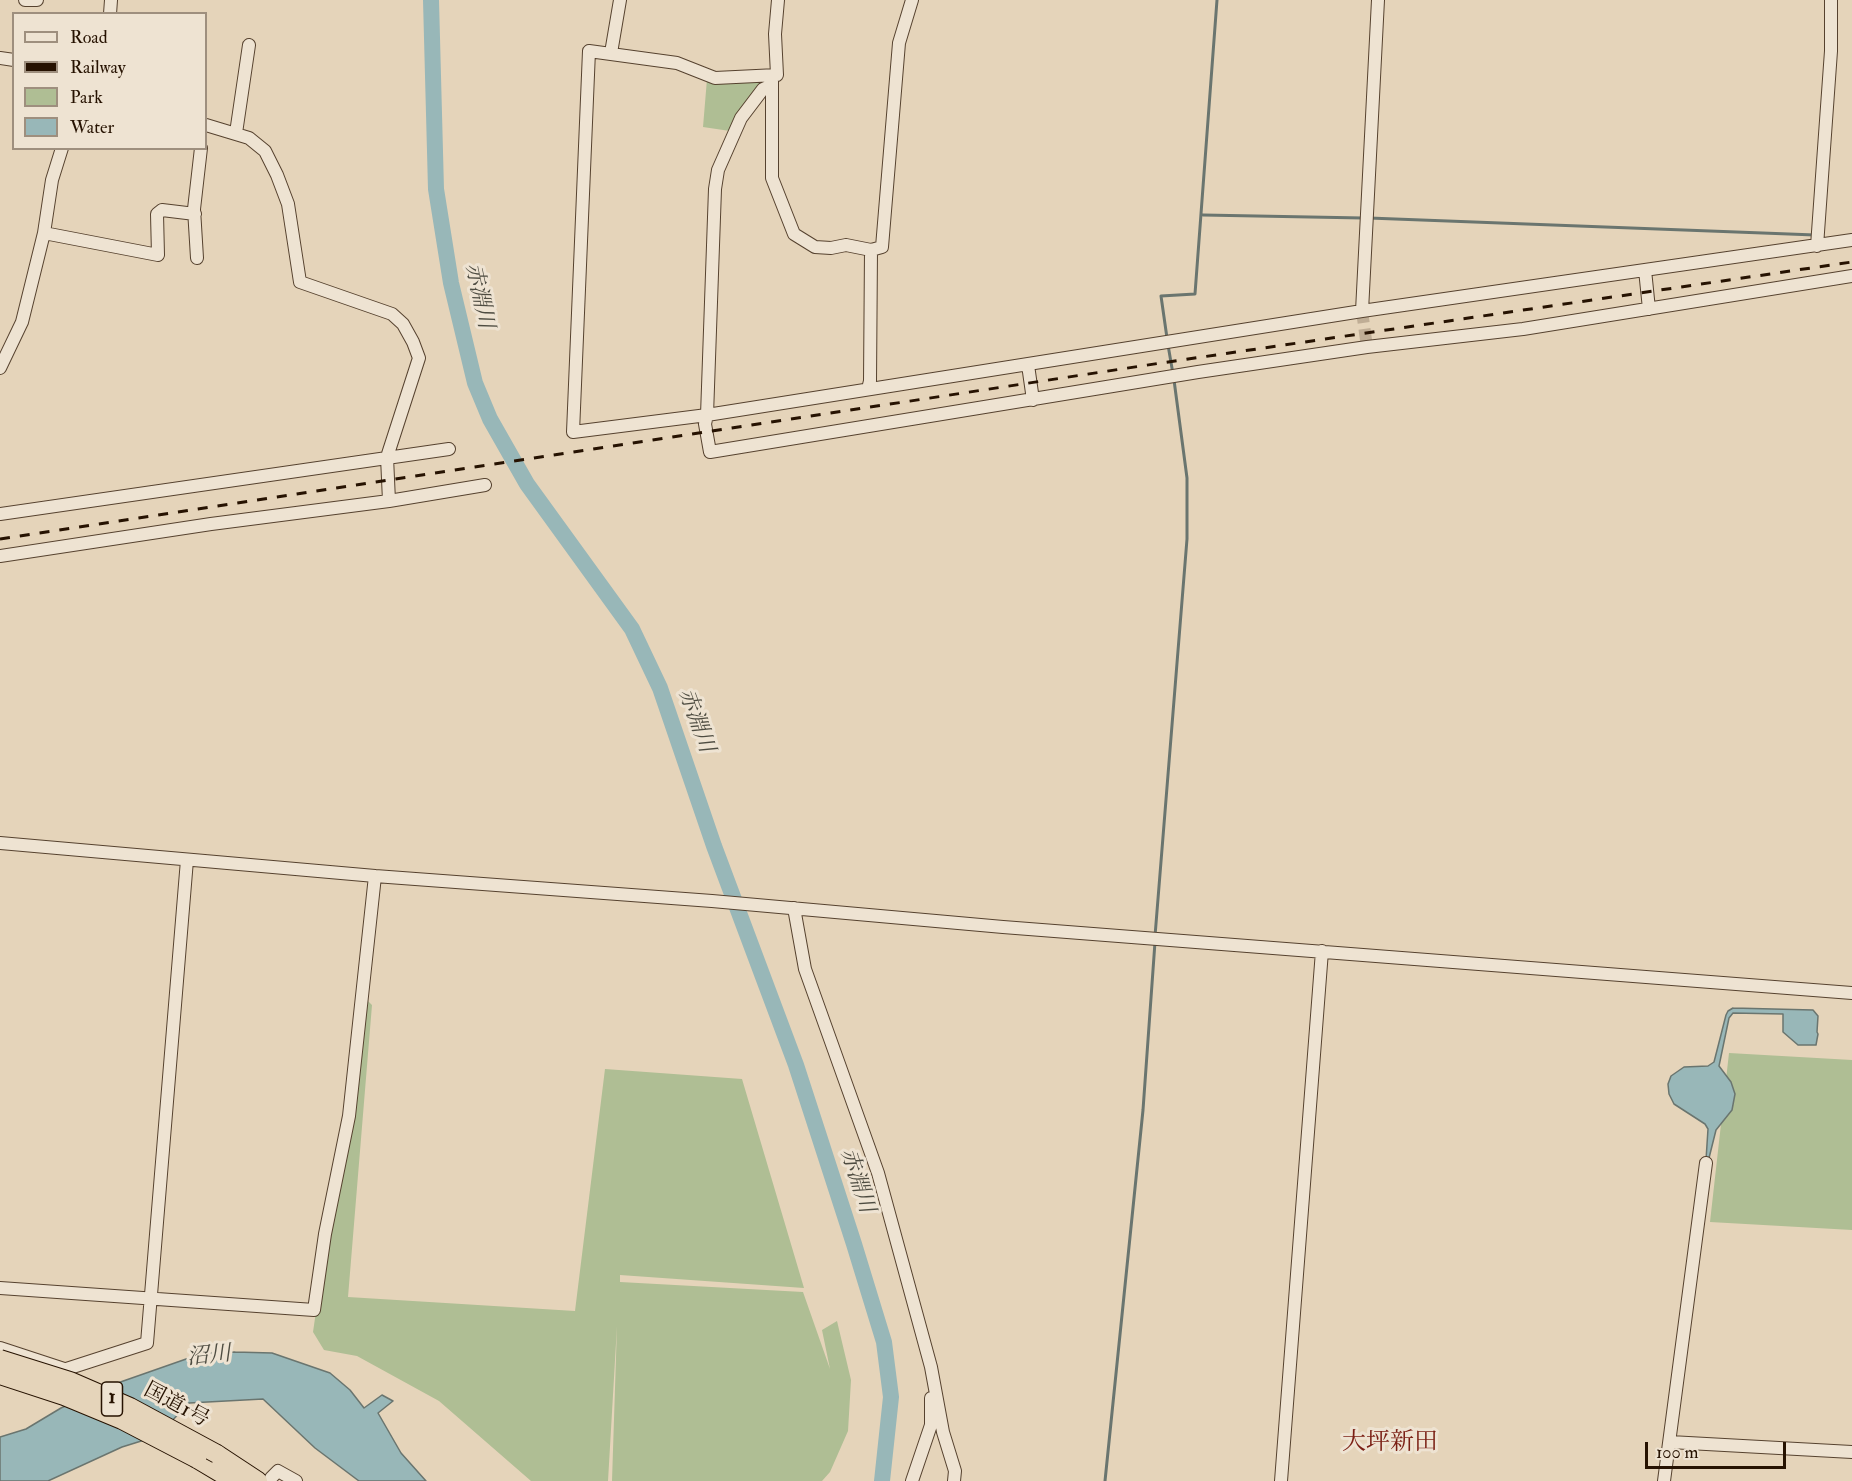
<!DOCTYPE html>
<html>
<head>
<meta charset="utf-8">
<style>
	body { margin:0 }
	#map { position:relative; width:1852px; height:1481px; overflow:hidden; background:#e5d4ba; font-family:"IM FELL Double Pica",serif }
	canvas { display:block }
	.legend { position:absolute; left:12px; top:12px; width:195px; height:138px; box-sizing:border-box; background:#eee3d2; border:2px solid #9e8f7e; margin:0; padding:8px 10px; list-style:none; font-size:18px; color:#261201 }
	.legend li { display:flex; align-items:center; gap:12px; height:30px }
	.legend b { width:30px; border:2px solid #9e8f7e }
	.scale { position:absolute; left:1645px; top:1442px; width:141px; height:27px; box-sizing:border-box; border:3px solid #261201; border-top:0; padding-left:8px; font-size:18px; line-height:21px; white-space:nowrap; color:#261201; -webkit-text-stroke:4px #eee3d2; paint-order:stroke }
</style>
</head>
<body>
<div id="map">
<canvas width="1852" height="1481"></canvas>
<ul class="legend">
<li><b style="height:8px;background:#eee3d2"></b>Road</li>
<li><b style="height:8px;background:#261201"></b>Railway</li>
<li><b style="height:16px;background:#afbe94"></b>Park</li>
<li><b style="height:16px;background:#98b7b8"></b>Water</li>
</ul>
<div class="scale">100 m</div>
</div>
<script>
const ctx = document.querySelector('canvas').getContext('2d');
ctx.lineJoin = 'round';
function paint(path, color) { ctx.fillStyle = color; ctx.fill(path, 'evenodd'); }
const toPath = rows => new Path2D(rows.map(r => 'M' + r).join(''));
function trace(path, color, width, dash) { ctx.strokeStyle = color; ctx.lineWidth = width; ctx.lineCap = dash ? 'butt' : 'round'; ctx.setLineDash(dash || []); ctx.stroke(path); }
function drawText(font, color, halo, rows, align = 'center') {
  ctx.font = font + ' "IM FELL Double Pica","Noto Serif JP",serif'; ctx.lineWidth = 6; ctx.setLineDash([]); ctx.textBaseline = 'middle'; ctx.strokeStyle = halo; ctx.fillStyle = color; for (const [text, x, y, turn = 0] of rows) {
    ctx.save(); ctx.translate(x, y); ctx.rotate((+turn || 0) * Math.PI / 180); ctx.textAlign = isNaN(turn) ? turn : align; if (halo) ctx.strokeText(text, 0, 0); ctx.fillText(text, 0, 0); ctx.restore();
  }
}
paint(toPath([
	[772,75,730,131,703,127,707,79],
	[362,995,372,1005,348,1297,575,1311,605,1069,742,1079,804,1288,620,1275,620,1282,803,1292,830,1369,822,1330,837,1321,851,1380,848,1431,830,1472,822,1481,612,1481,617,1326,608,1481,531,1481,439,1401,357,1356,324,1350,313,1332],
	[1729,1053,1852,1060,1852,1230,1710,1222]
]), '#afbe94');
const water = toPath([
	[1733,1008,1813,1010,1818,1016,1817,1032,1818,1034,1816,1045,1798,1045,1783,1032,1783,1014,1733,1013,1729,1018,1719,1066,1731,1082,1735,1094,1732,1110,1716,1130,1709,1158,1706,1160,1708,1129,1705,1124,1674,1104,1669,1094,1668,1084,1671,1076,1684,1067,1708,1066,1714,1062,1726,1015,1728,1011,1733,1008],
	[235,1352,272,1353,330,1373,350,1390,364,1408,382,1395,393,1401,378,1413,401,1453,426,1481,359,1481,315,1448,263,1399,189,1403,167,1426,167,1433,122,1447,48,1481,0,1481,0,1437,26,1429,61,1408,109,1386,189,1358,212,1353,235,1352]
]);
paint(water, '#98b7b8');
trace(water, '#6a756f', 1.5);
trace(toPath([
	[1203,215,1363,218],
	[1369,218,1815,235],
	[1167,338,1161,296,1195,294,1217,0],
	[1168,345,1173,374],
	[1155,936,1187,539,1187,478,1174,380],
	[1105,1481,1143,1110,1155,942]
]), '#6a756f', 3);
trace(toPath([
	[431,0,436,189,451,283,475,383,490,419,527,484,632,629,660,688,714,846,796,1065,854,1244,884,1342,891,1397,882,1481]
]), '#98b7b8', 16);
trace(toPath([
	[1362,311,1367,347]
]), '#bfad95', 12, [12, 6]);
const minor = toPath([
	[25,0,37,0],
	[778,0,775,34,777,75,715,78,677,63,589,51,573,432,707,415,1362,311,1852,240],
	[110,14,111,0],
	[611,53,620,0],
	[0,58,14,60],
	[772,79,772,178,794,234,815,247,831,248,846,245,871,250,882,247,899,43,912,0],
	[772,85,763,89,741,118,718,170,715,189,707,415,705,424,710,452,1198,372,1367,347,1523,329,1852,276],
	[206,125,249,138,265,151,277,175,288,204,300,282,392,314,403,324,413,342,419,358,387,457,389,501],
	[236,133,249,45],
	[44,233,158,255,157,214,162,210,195,214],
	[1817,246,1831,51,1831,0],
	[197,258,194,209,201,148],
	[1645,270,1649,309],
	[1362,311,1378,0],
	[1028,365,1033,400],
	[0,368,22,322,44,233,52,180,62,148],
	[868,389,870,381,871,250],
	[0,514,449,449],
	[0,556,211,524,389,501,485,485],
	[0,843,375,876,712,901,1003,927,1852,993],
	[794,908,805,969,878,1173,931,1367,943,1432,955,1471,954,1481],
	[0,1288,314,1310,325,1234,349,1116,375,876],
	[0,1348,64,1369],
	[51,1374,147,1343,187,860],
	[1670,1442,1852,1452],
	[271,1478,278,1471,296,1481],
	[912,1481,931,1425,931,1398],
	[1281,1481,1322,951],
	[1664,1481,1706,1163]
]);
const highway = toPath([
	[217,1454,258,1481],
	[197,1459,234,1481]
]);
trace(minor, '#56422f', 14);
trace(highway, '#261201', 20);
trace(minor, '#eee3d2', 12);
trace(highway, '#e5d4ba', 18);
trace(toPath([
	[0,539,1161,363,1852,262]
]), '#261201', 3, [10, 10]);
const highwayBridge = toPath([
	[0,1359,70,1381,130,1407,217,1454],
	[0,1375,64,1396,122,1420,197,1459]
]);
trace(highwayBridge, '#261201', 20, []);
trace(highwayBridge, '#e5d4ba', 18);
for (const [x, y, w] of [
	[112,1399,21]
]) { const box = new Path2D(); box.roundRect(x - w / 2, y - 17, w, 34, 4.5); ctx.fillStyle = '#eee3d2'; ctx.fill(box); trace(box, '#261201', 1.5); }
drawText('bold 20px', '#261201', null, [
	["1",112,1399]
]);
drawText('21px', '#261201', '#eee3d2', [
	["国道1号",176,1406,28]
]);
drawText('italic 22px', '#4e4c41', '#eee3d2', [
	["赤淵川",478,296,78],
	["赤淵川",695,721,70],
	["赤淵川",856,1181,72],
	["沼川",209,1357,-6]
]);
drawText('24px', '#7a1f14', '#eee3d2', [
	["大坪新田",1390,1444]
]);
</script>
</body>
</html>
